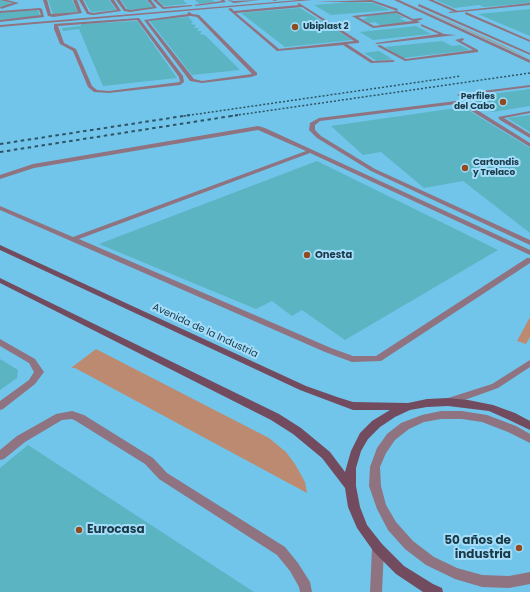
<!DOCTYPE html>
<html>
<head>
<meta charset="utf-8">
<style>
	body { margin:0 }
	canvas { display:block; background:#88d2f5 }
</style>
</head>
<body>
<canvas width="530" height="592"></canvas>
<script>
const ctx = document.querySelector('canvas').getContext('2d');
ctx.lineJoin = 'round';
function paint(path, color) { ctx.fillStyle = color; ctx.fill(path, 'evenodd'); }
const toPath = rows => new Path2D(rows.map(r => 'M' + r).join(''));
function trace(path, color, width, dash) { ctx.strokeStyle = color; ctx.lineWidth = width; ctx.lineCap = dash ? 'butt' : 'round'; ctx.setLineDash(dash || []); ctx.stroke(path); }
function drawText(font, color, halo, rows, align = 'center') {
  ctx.font = font + ' Poppins,sans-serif'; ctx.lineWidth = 4; ctx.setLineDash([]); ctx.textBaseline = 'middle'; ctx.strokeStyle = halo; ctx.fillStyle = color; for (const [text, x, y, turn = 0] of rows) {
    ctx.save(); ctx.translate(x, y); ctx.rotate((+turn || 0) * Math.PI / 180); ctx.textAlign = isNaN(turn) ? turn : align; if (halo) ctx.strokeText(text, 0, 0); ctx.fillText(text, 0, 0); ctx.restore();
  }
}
paint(toPath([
	[0,0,530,0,530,592,0,592]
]), '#72c5ea');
paint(toPath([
	[401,0,502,45,530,59,434,15],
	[530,317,530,337,526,344,517,341],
	[96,349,269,438,286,452,295,464,305,482,307,493,75,368,71,368]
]), '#bc8a70');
paint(toPath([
	[0,0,14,4,0,7],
	[48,0,72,0,78,12,53,14],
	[84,0,109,0,116,10,91,12],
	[121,0,146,0,153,8,128,10],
	[158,0,183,0,187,4,164,6],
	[195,0,212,0,215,2,199,4],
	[436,0,530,0,530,3,484,7,479,5,454,8],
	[350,2,374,3,390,10,331,15,314,5],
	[300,8,352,40,285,47,241,13],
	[530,9,530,36,478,14],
	[38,10,40,17,0,20,0,13],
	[395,13,405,18,399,18,409,23,381,26,375,22,369,23,363,19,368,18,363,16],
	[188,17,193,22,191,24,196,25,194,28,199,28,197,31,202,31,200,34,205,35,240,70,192,75,149,20],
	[137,21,177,78,103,86,79,29,63,31,62,28,81,26,81,24],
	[416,26,431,34,373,40,360,32],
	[442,41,452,46,460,45,470,50,403,58,385,47],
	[379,51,392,59,377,61,364,53],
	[530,89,530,106,492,112,468,97],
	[463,107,530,148,530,233,463,181,424,188,381,152,363,155,331,126],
	[530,115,530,132,507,118],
	[317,161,498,250,345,340,302,310,292,316,272,301,256,309,99,244],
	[0,359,18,370,17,378,0,390],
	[28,445,254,592,0,592,0,468]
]), '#5ab4c2');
paint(toPath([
	[0,0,7,0,19,3,1,9,0,7,13,3,0,0],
	[43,0,47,0,51,14,78,12,73,0,77,0,82,13,53,17,48,16,43,0],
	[79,0,83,0,89,12,93,13,117,10,110,0,114,0,121,11,93,15,87,14,79,0],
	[116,0,120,0,126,9,130,10,153,7,147,0,151,0,157,8,130,12,124,11,116,0],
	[153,0,157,0,164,7,191,5,193,6,163,9,153,0],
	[220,0,224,0,226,2,196,6,194,5,222,1,220,0],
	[227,0,234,1,260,0,234,3,227,0],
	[272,0,277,0,275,1,272,0],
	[372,0,398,9,397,11,413,19,421,18,423,19,417,21,420,22,418,23,373,28,352,16,397,11,372,2,314,2,372,0],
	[396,13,413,21,374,26,358,17,396,13],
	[299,3,359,41,359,43,347,44,373,61,393,60,395,61,393,62,371,63,343,45,277,51,228,9,231,8,234,11,299,5,297,4,299,3],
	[302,7,354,41,279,49,236,13,302,7],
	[530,3,530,5,450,13,448,12,530,3],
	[40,8,42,9,44,17,0,22,0,20,41,15,39,10,0,13,0,11,40,8],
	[189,12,192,14,199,15,257,73,257,75,251,77,202,83,190,81,144,20,188,14,187,13,189,12],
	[191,16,197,17,252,74,202,81,194,79,148,21,191,16],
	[466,12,530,40,530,42,465,14,466,12],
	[139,18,183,76,184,82,180,85,109,93,94,92,88,87,73,51,60,44,54,29,54,24,139,18],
	[137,20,179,77,180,82,109,91,97,90,92,86,76,49,64,43,58,26,137,20],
	[421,24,444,34,456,35,377,44,375,43,439,34,421,26,421,24],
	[463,38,464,40,461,41,478,50,478,52,405,61,377,46,380,45,406,59,473,50,455,40,463,38],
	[530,85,530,87,459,96,457,95,459,94,530,85],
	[456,101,469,105,530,143,530,147,465,107,456,104,320,121,315,125,315,130,321,136,375,169,530,240,530,245,371,171,317,138,309,130,310,123,319,118,456,101],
	[530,111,530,113,504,118,530,134,530,138,500,120,498,117,530,111],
	[258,126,265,128,530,250,530,255,310,153,79,239,331,348,353,356,376,356,527,258,530,258,530,263,381,361,352,362,325,352,0,210,0,206,73,237,306,151,258,130,34,168,0,179,0,175,33,164,258,126],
	[0,339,35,359,44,372,35,384,3,409,0,410,0,401,29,380,34,372,29,363,0,346,0,339],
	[72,411,84,415,153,458,167,473,285,547,298,563,310,582,312,592,300,592,299,587,290,571,277,555,159,479,145,464,76,421,72,419,62,420,25,442,4,459,0,460,0,450,17,436,56,414,72,411]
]), '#8f7380');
paint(toPath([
	[441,411,462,411,487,415,516,426,530,434,530,443,508,432,482,422,462,419,441,419,424,422,409,429,395,440,386,453,380,467,381,486,386,505,396,522,413,541,434,557,457,568,482,575,509,576,530,572,530,584,509,588,482,587,455,579,426,565,405,549,388,530,377,509,369,486,370,467,377,448,387,434,401,423,422,415,441,411]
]), '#8f7380');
paint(toPath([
	[299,0,312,0,0,27,0,25,299,0],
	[394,0,399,0,530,60,530,63,394,0],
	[428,0,433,0,458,11,455,12,428,0],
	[419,4,530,53,530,55,418,6,419,4],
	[530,360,530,367,498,388,448,406,445,405,443,402,445,399,492,384,530,360],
	[378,542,382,544,384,548,382,592,370,592,372,548,374,544,378,542]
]), '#8f7380');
paint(toPath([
	[0,245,306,386,337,397,353,402,408,403,427,399,448,398,468,400,493,405,515,413,530,421,530,430,507,419,489,411,448,406,427,407,410,410,395,417,380,427,368,439,361,451,356,468,356,486,360,507,367,525,382,544,404,566,433,584,442,588,443,592,423,592,396,574,374,552,357,528,348,507,345,488,322,458,293,434,271,420,0,283,0,278,279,414,301,428,330,452,345,472,351,451,360,433,372,421,390,410,353,410,300,390,0,250,0,245]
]), '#734b5e');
trace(toPath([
	[184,116,461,76],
	[231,116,530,73]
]), '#2d5466', 1.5, [2, 2]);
trace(toPath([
	[0,144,190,115],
	[0,152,238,115]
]), '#2d5466', 2, [3.5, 3.5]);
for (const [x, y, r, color] of [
	[295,27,4,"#904b21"],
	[503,102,4,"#904b21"],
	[465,168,4,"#904b21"],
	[307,255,4,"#904b21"],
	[79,530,4,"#904b21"],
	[519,548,4,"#904b21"]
]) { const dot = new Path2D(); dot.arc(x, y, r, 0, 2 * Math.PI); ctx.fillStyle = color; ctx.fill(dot); trace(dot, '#a3ddf9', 1.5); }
drawText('bold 9px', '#1a3947', '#a3ddf9', [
	["Ubiplast 2",303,27],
	["Perfiles",495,97,"right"],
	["del Cabo",495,107,"right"],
	["Cartondis",473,163],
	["y Trelaco",473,173]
], 'left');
drawText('bold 10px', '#1a3947', '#a3ddf9', [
	["Onesta",315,255]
], 'left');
drawText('10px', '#1a3947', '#a3ddf9', [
	["Avenida de la Industria",205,331,25]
]);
drawText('bold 12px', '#1a3947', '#a3ddf9', [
	["Eurocasa",87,530],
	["50 años de",511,541,"right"],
	["industria",511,555,"right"]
], 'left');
</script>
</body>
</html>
